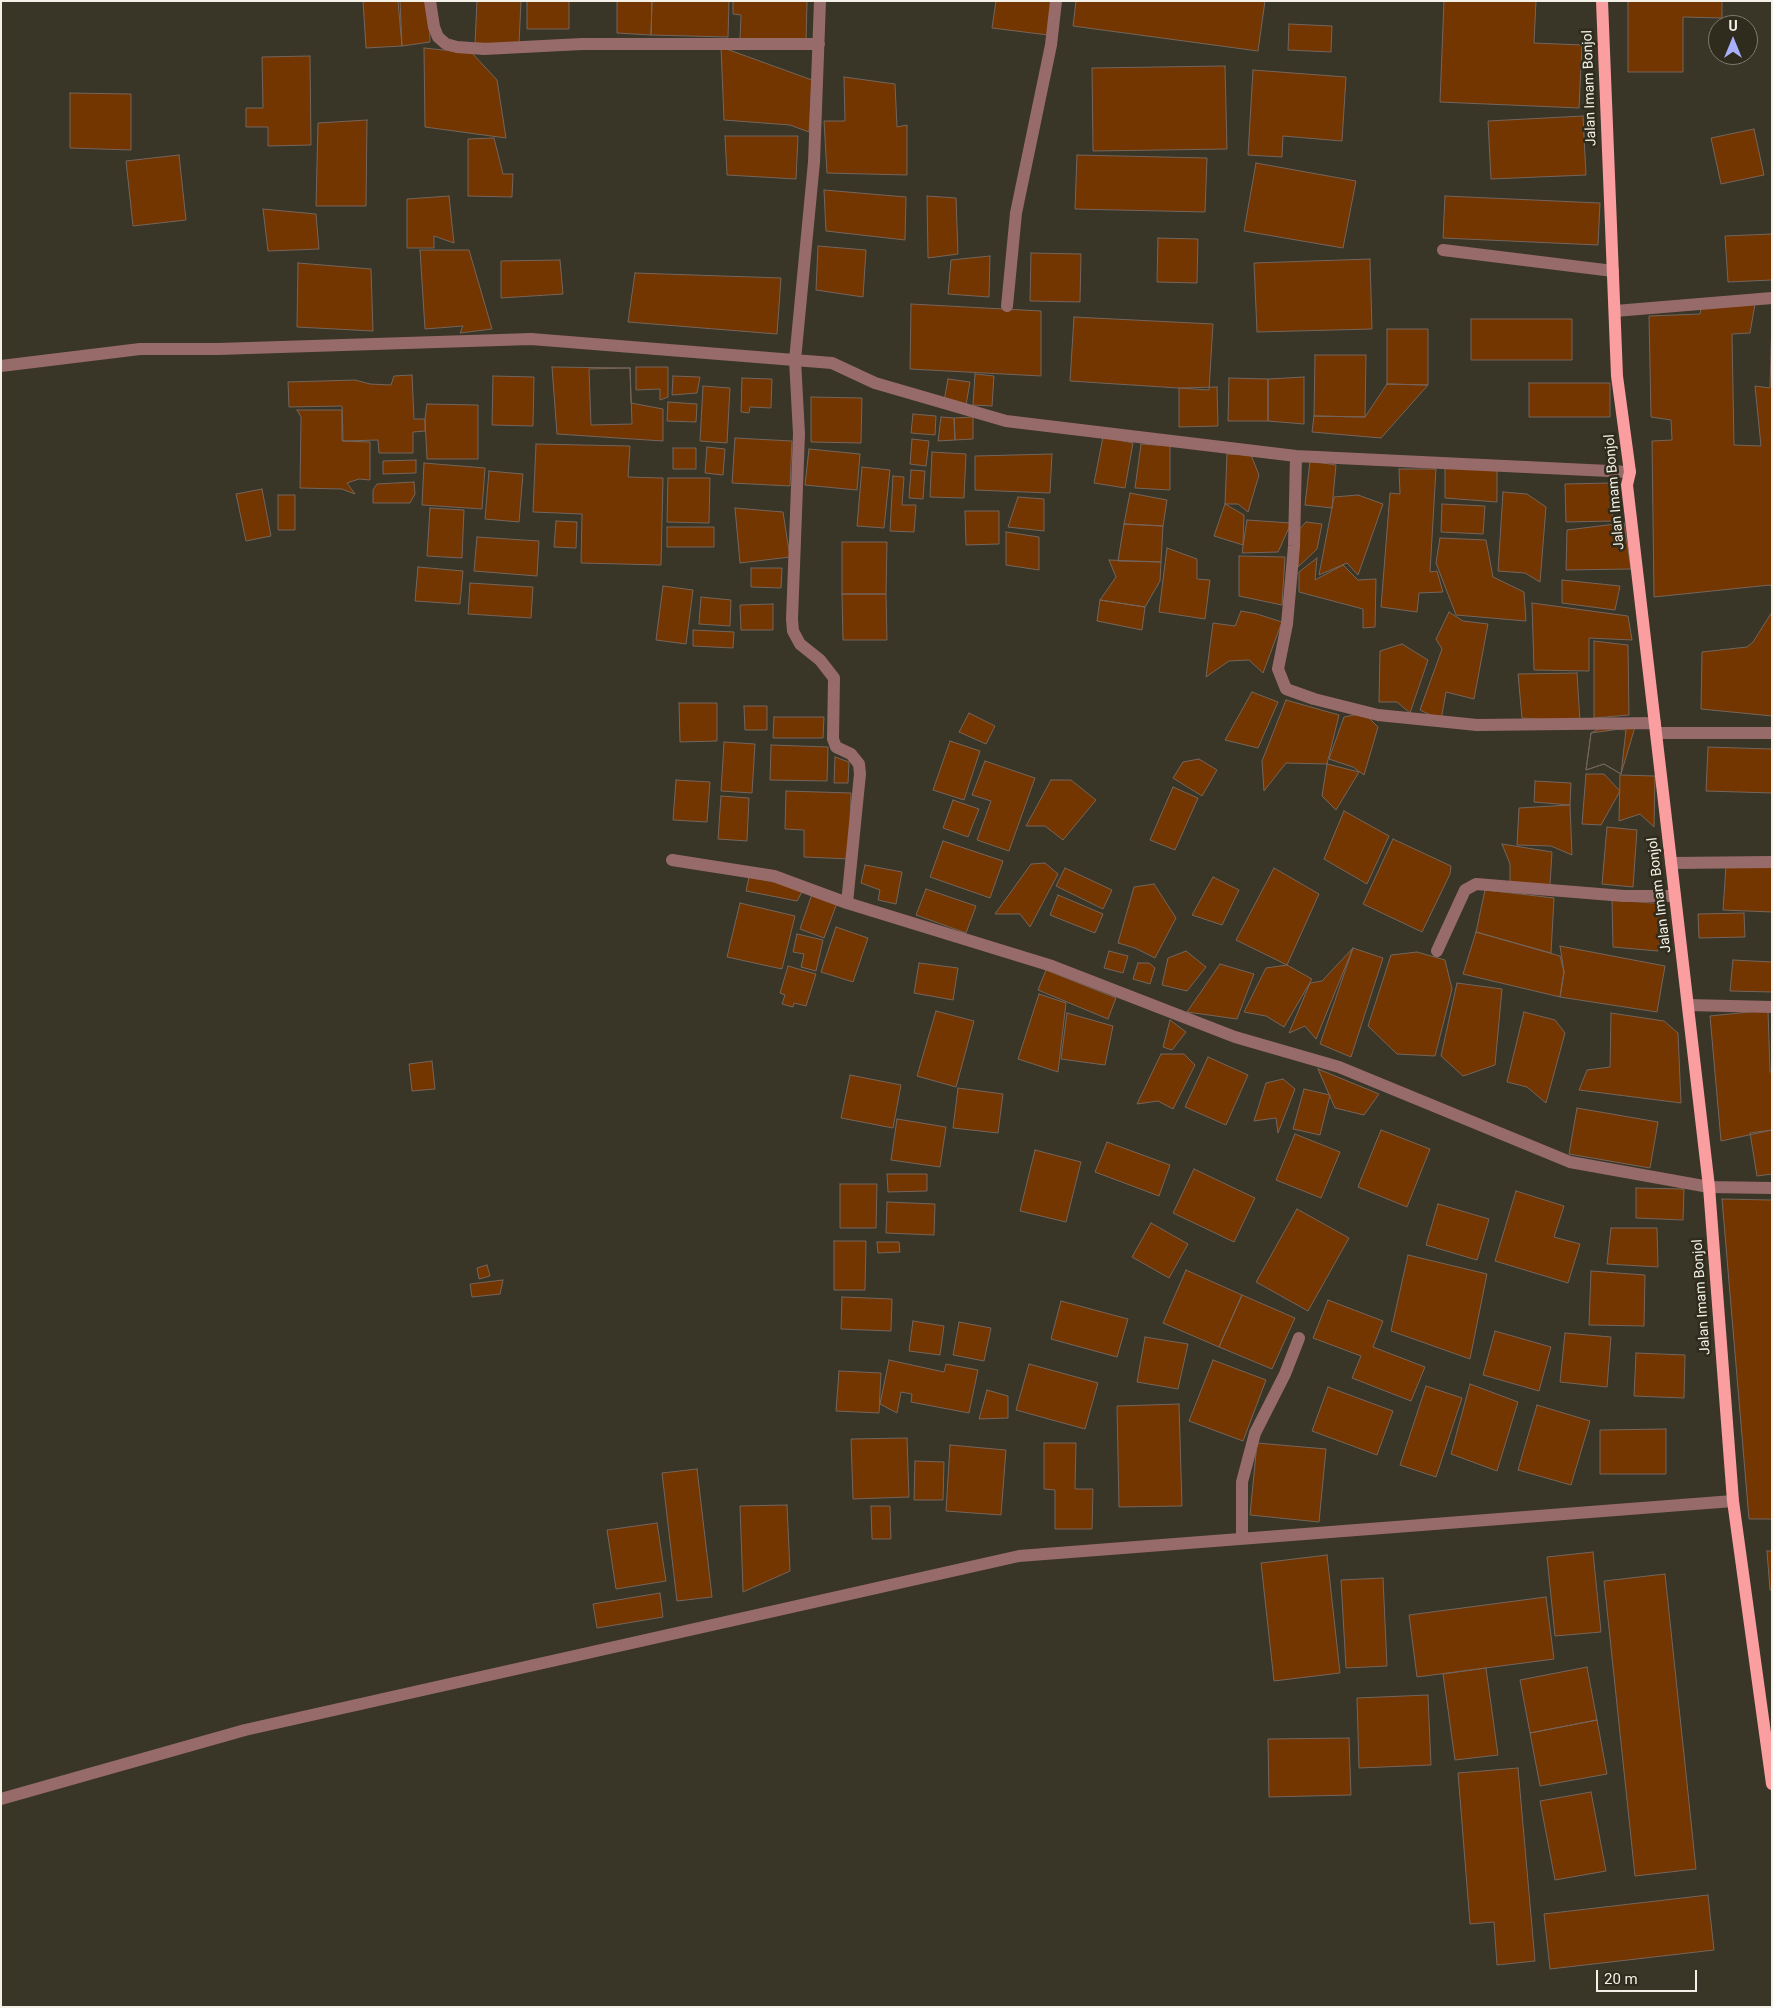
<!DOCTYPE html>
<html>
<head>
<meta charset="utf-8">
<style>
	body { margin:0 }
	#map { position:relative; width:1773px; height:2008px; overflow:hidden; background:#393527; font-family:Roboto,sans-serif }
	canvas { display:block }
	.frame { position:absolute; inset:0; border:2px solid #f3f1e7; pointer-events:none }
	.north { position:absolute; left:1708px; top:15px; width:50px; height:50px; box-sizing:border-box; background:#2f2b1d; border:1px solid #7d7a6e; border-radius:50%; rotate:0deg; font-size:14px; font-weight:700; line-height:20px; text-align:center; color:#f3f1e7 }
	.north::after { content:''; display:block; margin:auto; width:18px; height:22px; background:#a9b0fc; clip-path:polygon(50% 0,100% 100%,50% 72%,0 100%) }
	.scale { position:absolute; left:1596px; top:1970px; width:101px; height:22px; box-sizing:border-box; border:2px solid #f3f1e7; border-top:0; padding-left:6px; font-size:15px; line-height:18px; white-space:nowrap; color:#f3f1e7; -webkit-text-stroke:4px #2f2b1d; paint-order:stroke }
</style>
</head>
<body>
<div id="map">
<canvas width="1773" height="2008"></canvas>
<div class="frame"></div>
<div class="north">U</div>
<div class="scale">20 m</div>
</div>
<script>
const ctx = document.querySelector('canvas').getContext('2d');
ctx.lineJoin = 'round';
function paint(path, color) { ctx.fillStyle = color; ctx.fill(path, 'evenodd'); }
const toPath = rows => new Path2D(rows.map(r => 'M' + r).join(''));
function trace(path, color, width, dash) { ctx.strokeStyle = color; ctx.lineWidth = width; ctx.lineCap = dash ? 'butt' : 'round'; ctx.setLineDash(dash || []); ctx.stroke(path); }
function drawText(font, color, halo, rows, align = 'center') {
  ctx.font = font + ' Roboto,sans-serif'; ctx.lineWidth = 5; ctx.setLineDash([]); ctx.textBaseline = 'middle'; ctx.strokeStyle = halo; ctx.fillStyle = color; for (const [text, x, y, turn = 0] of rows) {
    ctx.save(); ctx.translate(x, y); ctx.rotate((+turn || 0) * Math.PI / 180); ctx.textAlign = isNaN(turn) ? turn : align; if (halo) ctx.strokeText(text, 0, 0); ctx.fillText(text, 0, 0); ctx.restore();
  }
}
const building = toPath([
	[363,1,400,1,402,46,366,48,363,1],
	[398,1,429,1,430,42,402,46,398,1],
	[477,1,521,1,519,44,475,43,477,1],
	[527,1,569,1,569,29,527,29,527,1],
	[617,1,652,1,651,35,617,33,617,1],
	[652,1,729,1,728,37,651,35,652,1],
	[733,1,807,1,806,41,740,39,741,15,733,14,733,1],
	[996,1,1053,1,1048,35,992,28,996,1],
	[1076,1,1265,1,1258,51,1073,26,1076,1],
	[1444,1,1536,1,1534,43,1582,45,1579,108,1440,102,1444,1],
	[1628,1,1722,1,1722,18,1683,17,1683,72,1628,72,1628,1],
	[1289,24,1332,26,1331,52,1288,50,1289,24],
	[721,47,812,80,809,132,790,125,724,120,721,47],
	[424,48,472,53,497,80,506,138,425,127,424,48],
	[310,56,311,145,268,146,268,127,246,127,246,108,263,108,262,57,310,56],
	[1225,66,1227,149,1093,151,1092,68,1225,66],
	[1253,70,1346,77,1342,141,1283,136,1282,157,1248,155,1253,70],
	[844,77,895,84,897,127,907,125,907,175,827,173,824,121,845,121,844,77],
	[70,93,131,94,131,150,70,148,70,93],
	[1583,116,1586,175,1491,179,1488,121,1583,116],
	[367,120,366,206,316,206,318,123,367,120],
	[1754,129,1764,175,1721,184,1711,138,1754,129],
	[725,136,798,136,796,179,727,175,725,136],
	[494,138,503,174,513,174,512,197,468,196,468,139,494,138],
	[179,155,186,220,133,226,126,161,179,155],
	[1077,155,1207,158,1205,212,1075,209,1077,155],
	[1256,163,1356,181,1343,248,1244,231,1256,163],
	[824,190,906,197,905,240,826,231,824,190],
	[449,196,454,243,434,236,434,248,407,248,407,199,449,196],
	[927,196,956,198,958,254,928,258,927,196],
	[1445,196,1600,203,1598,245,1443,238,1445,196],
	[263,209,316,214,319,249,268,251,263,209],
	[1772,234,1772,280,1728,282,1725,236,1772,234],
	[1158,238,1198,239,1197,283,1157,282,1158,238],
	[818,246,866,250,863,297,816,290,818,246],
	[420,250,469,250,492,329,460,333,463,326,425,329,420,250],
	[1031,253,1081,254,1080,302,1030,301,1031,253],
	[990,256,989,297,948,294,951,260,990,256],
	[1370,259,1372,329,1257,332,1254,263,1370,259],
	[560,260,563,294,501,298,501,261,560,260],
	[298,263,371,269,373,331,297,327,298,263],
	[635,273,781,278,777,334,628,322,635,273],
	[911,304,1041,311,1041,376,910,369,911,304],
	[1755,304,1750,333,1732,334,1734,445,1761,446,1755,386,1770,388,1772,317,1772,587,1770,585,1654,597,1652,441,1672,440,1671,420,1651,417,1649,316,1700,314,1701,308,1755,304],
	[1074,317,1213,324,1209,390,1070,381,1074,317],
	[1471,319,1572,319,1572,360,1471,360,1471,319],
	[1387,329,1428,329,1428,385,1387,384,1387,329],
	[1315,355,1366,355,1365,417,1314,416,1315,355],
	[552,367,630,368,631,403,663,409,663,441,557,434,552,367],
	[636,367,668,367,668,397,660,400,660,389,636,390,636,367],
	[630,368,632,424,591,425,589,369,630,368],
	[975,374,994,376,992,406,973,405,975,374],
	[412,375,414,419,425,419,425,431,413,432,413,453,379,453,378,440,343,441,342,406,289,407,288,382,355,380,370,384,391,385,394,376,412,375],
	[493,376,534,377,533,426,492,425,493,376],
	[673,376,700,377,697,393,672,395,673,376],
	[1304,377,1304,424,1268,421,1268,379,1304,377],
	[742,378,772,379,771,408,750,407,749,413,741,412,742,378],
	[1229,378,1268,379,1268,421,1228,421,1229,378],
	[948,379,970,382,966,405,944,401,948,379],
	[1529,383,1610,383,1610,417,1529,417,1529,383],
	[1387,384,1428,385,1381,438,1312,432,1314,416,1365,417,1387,384],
	[703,386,730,388,727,443,700,441,703,386],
	[1217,387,1218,426,1179,427,1179,388,1217,387],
	[811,397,862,398,861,443,811,442,811,397],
	[668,402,697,404,696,422,667,421,668,402],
	[427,404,478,405,478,459,427,459,425,419,427,404],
	[297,410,342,410,342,441,370,442,370,480,359,479,347,483,355,494,342,489,300,488,301,417,297,410],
	[913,414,936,416,935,435,911,433,913,414],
	[941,417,954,418,955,440,938,441,941,417],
	[973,417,973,439,955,440,954,418,973,417],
	[1103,437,1133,443,1125,488,1094,483,1103,437],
	[735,438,792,441,790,486,732,483,735,438],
	[912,439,929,441,926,466,910,464,912,439],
	[536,444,630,446,628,477,663,478,661,565,581,563,582,514,533,512,536,444],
	[1141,444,1170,446,1170,490,1135,488,1141,444],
	[707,447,725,449,723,475,705,473,707,447],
	[673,448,696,448,696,469,673,469,673,448],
	[809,449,860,454,857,490,805,485,809,449],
	[932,452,966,454,964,498,930,497,932,452],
	[1052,454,1050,493,975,490,975,456,1052,454],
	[1227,454,1251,455,1259,475,1248,512,1238,504,1225,504,1227,454],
	[416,460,416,473,383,474,383,461,416,460],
	[1310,461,1336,465,1332,508,1305,505,1310,461],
	[424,463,485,468,482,509,422,505,424,463],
	[1445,465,1497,468,1497,502,1445,498,1445,465],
	[862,467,890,470,884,528,857,526,862,467],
	[1399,469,1436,469,1430,572,1437,571,1443,592,1419,593,1417,612,1381,607,1390,493,1400,494,1399,469],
	[911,470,925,471,923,499,909,498,911,470],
	[489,471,523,474,519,522,485,519,489,471],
	[893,476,904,477,902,505,916,505,914,532,890,531,893,476],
	[668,478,710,478,709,523,667,522,668,478],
	[414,482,415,494,410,503,373,503,373,490,377,484,414,482],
	[1611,483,1613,521,1566,522,1565,484,1611,483],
	[262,489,271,536,246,541,236,494,262,489],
	[1503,492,1527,494,1546,507,1540,582,1525,573,1498,571,1503,492],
	[1130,493,1167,500,1163,526,1124,524,1130,493],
	[278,495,295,495,295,530,278,530,278,495],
	[1358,495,1383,504,1358,575,1347,563,1319,575,1334,497,1358,495],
	[1018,497,1044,499,1044,531,1008,527,1018,497],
	[1225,504,1244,515,1243,545,1214,536,1225,504],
	[1442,504,1485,506,1483,534,1441,532,1442,504],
	[430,508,464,510,462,558,427,556,430,508],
	[735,508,783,512,790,557,740,563,735,508],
	[965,511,999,511,999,544,966,545,965,511],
	[1247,520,1291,523,1278,552,1242,553,1247,520],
	[556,521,577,522,576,548,554,547,556,521],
	[1306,522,1322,524,1317,549,1298,567,1297,532,1306,522],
	[1624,523,1631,569,1566,570,1567,530,1624,523],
	[1124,524,1163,526,1161,562,1118,561,1124,524],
	[667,527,714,527,714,547,667,547,667,527],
	[1006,532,1039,537,1039,570,1006,565,1006,532],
	[477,537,539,541,537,576,474,571,477,537],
	[1440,538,1486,540,1493,577,1524,592,1526,621,1456,615,1436,563,1440,538],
	[842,542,887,542,886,594,842,594,842,542],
	[1167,548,1197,559,1197,579,1210,580,1205,619,1159,612,1167,548],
	[1239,556,1285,557,1282,605,1239,596,1239,556],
	[1317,558,1315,580,1343,565,1358,580,1376,579,1375,627,1363,628,1363,609,1299,592,1299,572,1317,558],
	[1109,560,1161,562,1160,581,1145,607,1100,600,1116,577,1109,560],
	[418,567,463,571,460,604,415,601,418,567],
	[751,568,782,568,781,588,751,587,751,568],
	[1562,580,1620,586,1615,610,1562,603,1562,580],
	[470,583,533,587,531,618,468,614,470,583],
	[663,586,693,590,686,644,656,640,663,586],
	[842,594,886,594,887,640,843,640,842,594],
	[701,597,731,600,730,626,699,624,701,597],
	[1100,600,1145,607,1142,630,1097,621,1100,600],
	[1532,603,1628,616,1632,640,1589,638,1589,671,1534,670,1532,603],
	[773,604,773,630,741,630,740,605,773,604],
	[1241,611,1257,614,1282,622,1263,673,1249,660,1229,661,1206,677,1213,623,1235,626,1241,611],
	[1449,612,1463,621,1488,624,1474,699,1446,692,1441,720,1420,710,1442,649,1436,639,1449,612],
	[1772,612,1772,716,1701,709,1702,652,1747,647,1753,642,1772,612],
	[693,630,734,632,733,648,693,646,693,630],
	[1594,641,1628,645,1629,715,1594,718,1594,641],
	[1402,644,1428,660,1410,713,1397,702,1379,702,1380,651,1402,644],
	[1577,673,1580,722,1522,718,1518,674,1577,673],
	[1252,692,1278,702,1258,748,1225,740,1252,692],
	[1286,700,1339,715,1327,764,1286,763,1264,791,1262,761,1286,700],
	[679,703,717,703,717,741,680,742,679,703],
	[744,706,767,706,767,730,745,730,744,706],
	[969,713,995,726,986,744,959,732,969,713],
	[1364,713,1378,727,1364,775,1353,767,1329,759,1344,717,1364,713],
	[774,717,824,717,823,738,773,738,774,717],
	[1635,727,1621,774,1604,764,1586,770,1591,733,1635,727],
	[1601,728,1626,730,1621,774,1604,764,1586,770,1591,733,1601,728],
	[950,741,980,751,964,800,933,790,950,741],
	[724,742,755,744,752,793,721,791,724,742],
	[771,745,828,747,827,781,770,780,771,745],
	[1708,747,1772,749,1772,793,1706,791,1708,747],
	[835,757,849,762,848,783,834,783,835,757],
	[1199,759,1217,770,1202,796,1173,778,1183,762,1199,759],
	[985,761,1035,778,1009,851,977,840,991,801,972,795,985,761],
	[1327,764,1359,772,1336,810,1322,796,1327,764],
	[1586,774,1604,774,1620,791,1601,825,1582,824,1586,774],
	[1620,775,1655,776,1654,827,1640,814,1619,821,1620,775],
	[676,780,710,782,707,822,673,820,676,780],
	[1051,780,1071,780,1096,800,1063,840,1045,826,1026,826,1051,780],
	[1535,781,1571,783,1570,805,1534,802,1535,781],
	[1173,787,1198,798,1175,850,1150,840,1173,787],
	[786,791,851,793,849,859,804,857,804,830,785,829,786,791],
	[721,796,749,798,747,841,718,839,721,796],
	[953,800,979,809,968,837,943,828,953,800],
	[1570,805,1572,855,1551,846,1517,845,1519,808,1570,805],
	[1344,811,1389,836,1367,884,1324,859,1344,811],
	[1607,827,1637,830,1633,887,1602,884,1607,827],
	[1393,839,1451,866,1450,874,1422,932,1363,904,1393,839],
	[943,841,1003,861,990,898,930,877,943,841],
	[1502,844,1552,852,1550,885,1510,885,1510,864,1502,844],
	[1045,863,1058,874,1030,927,1020,914,995,914,1031,864,1045,863],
	[865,865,902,872,896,904,878,900,880,890,861,883,865,865],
	[1726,866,1772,867,1772,912,1723,910,1726,866],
	[1065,868,1112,890,1103,909,1056,886,1065,868],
	[1274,868,1319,894,1287,965,1236,940,1274,868],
	[749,877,804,888,797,901,746,891,749,877],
	[1213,877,1239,890,1222,925,1192,915,1213,877],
	[1154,884,1176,918,1155,958,1135,948,1118,943,1134,887,1154,884],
	[926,889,976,906,966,933,916,915,926,889],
	[1485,890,1554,898,1551,953,1476,932,1485,890],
	[812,894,837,903,824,938,800,929,812,894],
	[1058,895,1103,914,1095,933,1050,915,1058,895],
	[1612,900,1666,904,1658,951,1613,947,1612,900],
	[740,903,795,916,782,969,727,957,740,903],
	[1744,913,1745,937,1699,938,1698,914,1744,913],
	[836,927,868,938,853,982,821,972,836,927],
	[1476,932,1560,956,1564,972,1560,997,1463,974,1476,932],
	[797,934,823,940,816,971,801,967,804,954,793,952,797,934],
	[1560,946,1665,966,1657,1012,1560,997,1564,972,1560,946],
	[1353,948,1383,958,1351,1057,1320,1044,1353,948],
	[1353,948,1316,1039,1305,1026,1289,1033,1310,983,1322,981,1353,948],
	[1109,951,1128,956,1123,973,1104,968,1109,951],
	[1186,951,1206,967,1187,991,1162,985,1168,958,1186,951],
	[1417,952,1445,960,1452,989,1435,1056,1397,1054,1368,1026,1391,955,1417,952],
	[1733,960,1772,962,1772,992,1730,991,1733,960],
	[919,963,958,968,953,1000,914,993,919,963],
	[1138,963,1149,963,1155,968,1150,984,1133,979,1138,963],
	[1220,964,1254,974,1237,1019,1187,1012,1220,964],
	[1287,965,1312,979,1284,1027,1266,1016,1244,1012,1266,968,1287,965],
	[788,966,816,974,806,1006,794,1003,793,1007,782,1004,785,995,780,993,788,966],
	[1046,970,1116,998,1108,1019,1038,990,1046,970],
	[1457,983,1502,989,1495,1065,1463,1076,1441,1056,1457,983],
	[1039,994,1066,1003,1058,1072,1018,1059,1039,994],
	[1768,1010,1770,1072,1772,1072,1772,1130,1721,1141,1710,1016,1768,1010],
	[936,1011,974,1021,956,1087,917,1076,936,1011],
	[1524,1012,1555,1020,1565,1033,1546,1103,1527,1087,1507,1082,1524,1012],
	[1067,1013,1113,1026,1105,1065,1061,1059,1067,1013],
	[1611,1013,1664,1021,1678,1033,1681,1103,1579,1090,1587,1070,1610,1067,1611,1013],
	[1170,1020,1186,1032,1172,1050,1163,1047,1170,1020],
	[1161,1054,1184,1054,1195,1065,1173,1109,1158,1101,1137,1104,1161,1054],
	[1208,1057,1248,1075,1226,1125,1185,1107,1208,1057],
	[432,1061,435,1089,412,1091,409,1064,432,1061],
	[1318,1069,1379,1094,1364,1115,1335,1108,1318,1069],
	[850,1075,901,1085,893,1128,841,1118,850,1075],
	[1283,1079,1295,1089,1278,1133,1276,1118,1254,1121,1266,1083,1283,1079],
	[958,1088,1003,1094,998,1133,953,1128,958,1088],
	[1304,1089,1330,1095,1320,1135,1293,1129,1304,1089],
	[1577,1108,1658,1122,1650,1168,1569,1154,1577,1108],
	[897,1119,946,1127,940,1167,891,1160,897,1119],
	[1381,1130,1430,1149,1407,1207,1358,1187,1381,1130],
	[1772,1130,1772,1174,1757,1176,1750,1133,1772,1130],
	[1295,1134,1340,1152,1321,1198,1276,1180,1295,1134],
	[1107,1142,1170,1165,1159,1196,1095,1172,1107,1142],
	[1035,1150,1081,1162,1066,1222,1020,1211,1035,1150],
	[1194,1169,1255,1198,1234,1242,1173,1213,1194,1169],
	[887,1174,927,1174,927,1191,888,1192,887,1174],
	[840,1184,877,1184,876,1228,840,1228,840,1184],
	[1636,1188,1684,1189,1683,1220,1636,1218,1636,1188],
	[1516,1191,1564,1206,1554,1237,1580,1244,1568,1283,1495,1261,1516,1191],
	[1722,1199,1772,1200,1772,1519,1749,1519,1722,1199],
	[887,1202,935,1204,934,1235,886,1233,887,1202],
	[1438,1204,1489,1219,1477,1260,1426,1245,1438,1204],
	[1297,1209,1349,1238,1308,1311,1256,1282,1297,1209],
	[1151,1223,1188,1244,1169,1278,1132,1257,1151,1223],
	[1611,1228,1657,1228,1658,1267,1607,1264,1611,1228],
	[834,1241,866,1241,865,1290,834,1290,834,1241],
	[877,1242,899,1242,900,1252,878,1253,877,1242],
	[1408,1255,1487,1274,1470,1359,1391,1331,1408,1255],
	[487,1265,490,1276,479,1279,477,1268,487,1265],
	[1186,1270,1242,1295,1219,1347,1163,1323,1186,1270],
	[1591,1271,1645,1275,1644,1326,1589,1325,1591,1271],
	[503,1280,500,1294,472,1297,470,1284,503,1280],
	[1242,1295,1295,1318,1272,1369,1219,1347,1242,1295],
	[842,1297,892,1299,891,1331,841,1329,842,1297],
	[1328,1300,1383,1321,1373,1347,1425,1367,1411,1401,1352,1378,1361,1356,1313,1338,1328,1300],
	[1061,1301,1128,1319,1117,1357,1051,1339,1061,1301],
	[913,1321,944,1326,940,1355,909,1351,913,1321],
	[959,1322,991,1328,984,1361,953,1355,959,1322],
	[1495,1331,1551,1347,1539,1391,1483,1375,1495,1331],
	[1565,1333,1611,1337,1607,1387,1560,1382,1565,1333],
	[1145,1337,1188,1344,1178,1389,1137,1382,1145,1337],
	[1636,1353,1685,1355,1684,1398,1634,1396,1636,1353],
	[889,1360,944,1372,946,1364,978,1370,969,1413,911,1402,912,1394,901,1392,897,1413,880,1404,889,1360],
	[1213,1360,1266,1380,1243,1441,1189,1421,1213,1360],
	[1029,1364,1098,1383,1085,1429,1016,1410,1029,1364],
	[839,1371,881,1373,879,1413,836,1411,839,1371],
	[1470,1384,1518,1402,1497,1471,1451,1454,1470,1384],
	[1426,1386,1462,1398,1436,1477,1400,1465,1426,1386],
	[1328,1387,1393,1411,1377,1455,1312,1431,1328,1387],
	[987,1390,1008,1396,1008,1418,979,1419,987,1390],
	[1179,1404,1182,1506,1119,1507,1117,1406,1179,1404],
	[1537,1405,1590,1421,1571,1485,1518,1470,1537,1405],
	[1666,1429,1666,1474,1600,1474,1600,1430,1666,1429],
	[907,1438,909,1497,853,1499,851,1439,907,1438],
	[1044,1443,1076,1443,1075,1489,1093,1489,1092,1529,1055,1529,1055,1490,1044,1489,1044,1443],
	[1257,1443,1326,1449,1319,1522,1250,1515,1257,1443],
	[950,1445,1006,1450,1001,1515,946,1511,950,1445],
	[915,1461,944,1462,943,1500,914,1500,915,1461],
	[697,1469,712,1597,677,1601,662,1473,697,1469],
	[787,1505,790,1571,743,1592,740,1506,787,1505],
	[871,1506,890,1506,891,1539,872,1539,871,1506],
	[657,1523,666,1581,616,1589,607,1530,657,1523],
	[1767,1551,1772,1551,1772,1590,1770,1590,1767,1551],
	[1593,1552,1601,1632,1555,1636,1547,1557,1593,1552],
	[1327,1555,1340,1673,1274,1681,1261,1563,1327,1555],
	[1665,1574,1696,1869,1635,1876,1604,1581,1665,1574],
	[1383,1578,1387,1666,1346,1668,1341,1580,1383,1578],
	[660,1593,663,1617,597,1628,593,1604,660,1593],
	[1546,1597,1554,1659,1417,1677,1409,1615,1546,1597],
	[1587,1667,1597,1720,1530,1733,1520,1680,1587,1667],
	[1486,1668,1498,1755,1455,1760,1443,1674,1486,1668],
	[1428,1695,1431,1765,1359,1768,1357,1698,1428,1695],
	[1597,1720,1607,1774,1540,1786,1530,1733,1597,1720],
	[1349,1738,1351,1795,1269,1797,1268,1739,1349,1738],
	[1518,1768,1535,1961,1497,1965,1494,1922,1470,1924,1458,1773,1518,1768],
	[1591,1792,1606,1871,1555,1880,1540,1801,1591,1792],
	[1708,1895,1714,1950,1550,1969,1544,1914,1708,1895]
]);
paint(building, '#743601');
trace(building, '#74655c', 1);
trace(toPath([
	[430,1,434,27,438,37,446,44,457,47,484,49,582,44,819,44],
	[820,1,814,162,795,360,799,434,792,619,793,631,800,644,820,660,834,678,833,739,836,747,851,754,859,764,860,774,847,903],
	[1443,250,1613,271],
	[1007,306,1016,213,1051,45,1056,1],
	[1615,311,1772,298],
	[1,366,140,349,218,349,531,339,832,363,875,383,1006,421,1296,456,1630,472],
	[1296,456,1294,546,1287,624,1278,669,1286,689,1314,699,1378,715,1477,725,1655,723],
	[1656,733,1772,733],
	[672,860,774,876,847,903,1052,966,1235,1037,1339,1067,1570,1162,1709,1187,1772,1188],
	[1671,863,1772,862],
	[1437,951,1465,890,1476,884,1624,896,1675,896],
	[1688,1005,1772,1007],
	[1242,1539,1242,1482,1255,1433,1285,1374,1299,1338],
	[1,1799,245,1730,1019,1556,1733,1501]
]), '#986b6b', 12);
trace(toPath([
	[1602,1,1617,376,1630,472,1627,485,1709,1187,1733,1501,1772,1784]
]), '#fa9ea0', 12);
drawText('14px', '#f3f1e7', '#2f2b1d', [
	["Jalan Imam Bonjol",1590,88,-92],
	["Jalan Imam Bonjol",1615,492,-95],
	["Jalan Imam Bonjol",1660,895,-97],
	["Jalan Imam Bonjol",1702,1297,-94]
]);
</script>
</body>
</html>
